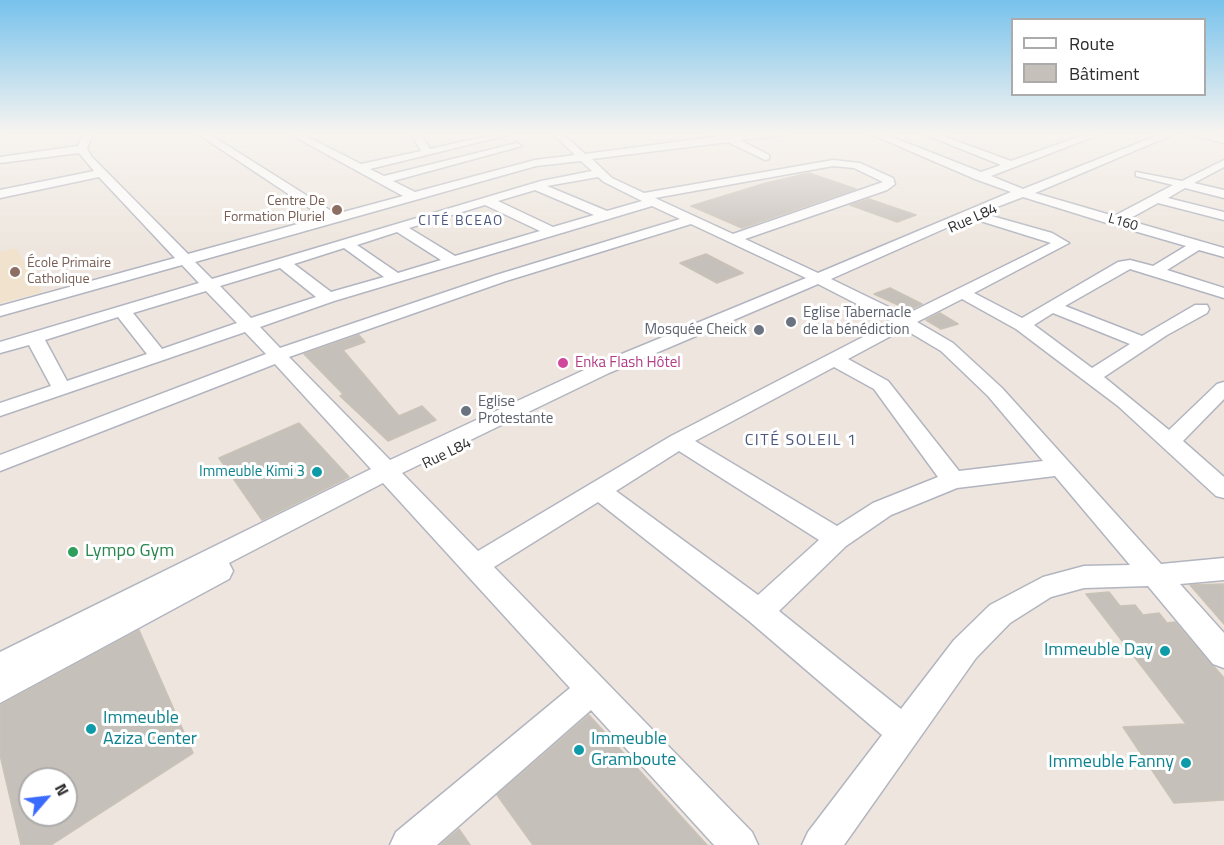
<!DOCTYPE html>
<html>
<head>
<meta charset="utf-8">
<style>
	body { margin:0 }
	#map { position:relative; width:1224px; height:845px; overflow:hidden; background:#eee6de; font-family:"Titillium Web",sans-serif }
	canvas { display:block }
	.legend { position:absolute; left:1011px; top:18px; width:195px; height:78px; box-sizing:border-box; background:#fff; border:2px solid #ababab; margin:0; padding:8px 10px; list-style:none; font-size:18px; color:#2c2c2c }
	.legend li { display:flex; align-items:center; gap:12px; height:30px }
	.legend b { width:30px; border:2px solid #ababab }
	.north { position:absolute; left:18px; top:767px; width:60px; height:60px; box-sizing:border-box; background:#fff; border:2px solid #ababab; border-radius:50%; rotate:62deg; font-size:16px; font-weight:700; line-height:24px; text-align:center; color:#2c2c2c }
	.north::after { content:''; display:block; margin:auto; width:21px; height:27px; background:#3b6afe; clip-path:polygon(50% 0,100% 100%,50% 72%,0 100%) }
</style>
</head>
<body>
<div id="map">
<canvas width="1224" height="845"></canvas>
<ul class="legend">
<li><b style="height:8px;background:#fff"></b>Route</li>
<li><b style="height:16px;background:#c6c0ba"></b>Bâtiment</li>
</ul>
<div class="north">N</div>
</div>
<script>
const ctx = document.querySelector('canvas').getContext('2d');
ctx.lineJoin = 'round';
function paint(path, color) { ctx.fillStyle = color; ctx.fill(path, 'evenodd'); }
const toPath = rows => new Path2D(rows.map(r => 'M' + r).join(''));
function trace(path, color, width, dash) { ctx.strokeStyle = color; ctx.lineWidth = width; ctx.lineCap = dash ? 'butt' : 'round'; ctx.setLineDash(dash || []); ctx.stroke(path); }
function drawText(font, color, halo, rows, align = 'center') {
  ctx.font = font + ' "Titillium Web",sans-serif'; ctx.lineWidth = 6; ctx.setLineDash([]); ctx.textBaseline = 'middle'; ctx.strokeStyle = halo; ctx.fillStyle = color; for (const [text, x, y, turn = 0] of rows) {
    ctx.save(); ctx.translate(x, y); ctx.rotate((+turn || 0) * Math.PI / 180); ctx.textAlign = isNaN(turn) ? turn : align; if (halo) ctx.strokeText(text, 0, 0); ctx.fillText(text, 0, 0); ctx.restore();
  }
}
paint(toPath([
	[16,248,42,292,0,303,0,252]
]), '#f0e2cd');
const building = toPath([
	[809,173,856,189,742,228,691,206,766,183,809,173],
	[869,199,916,215,897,222,850,205,869,199],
	[706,254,743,273,717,283,680,263,706,254],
	[890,288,922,304,909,310,874,294,890,288],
	[940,313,958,324,941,329,926,320,940,313],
	[359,335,365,342,343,350,399,416,422,406,436,420,388,441,340,396,343,394,304,354,359,335],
	[299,423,349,477,262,520,219,458,299,423],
	[1224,584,1224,624,1190,585,1224,584],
	[1109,592,1120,606,1135,605,1143,615,1159,613,1167,623,1175,622,1224,678,1224,800,1174,803,1123,727,1186,724,1086,594,1109,592],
	[139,630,193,753,51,845,21,845,0,755,0,705,139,630],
	[30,779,66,779,66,815,30,815,30,779],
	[589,715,707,845,533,845,497,795,589,715],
	[459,829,470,845,440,845,459,829]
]);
paint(building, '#c6c0ba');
trace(building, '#c9c2b7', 1.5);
const minor = toPath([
	[0,132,12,132,0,136,0,132],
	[83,132,93,132,87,149,92,157,188,254,323,217,195,132,206,132,336,214,403,196,286,132,298,132,361,164,421,151,410,132,420,132,430,149,504,132,512,134,370,169,384,176,517,143,522,146,393,181,415,192,535,160,575,155,551,132,561,132,585,154,728,135,789,132,784,135,740,140,769,155,769,159,765,160,728,142,592,159,612,178,644,193,833,160,860,163,893,178,895,184,887,190,745,239,818,273,1011,192,975,179,866,132,879,132,981,172,1001,165,919,132,932,132,1011,161,1092,132,1106,132,991,176,1023,189,1166,132,1179,132,1035,193,1114,216,1173,185,1136,176,1136,172,1182,181,1224,160,1224,167,1194,183,1224,190,1224,198,1185,188,1168,198,1224,212,1224,220,1158,203,1127,220,1224,248,1224,257,1199,250,1167,270,1224,288,1224,298,1130,269,1065,306,1142,336,1195,305,1207,305,1209,309,1207,313,1167,335,1104,377,1169,430,1217,384,1224,382,1224,399,1183,441,1224,477,1224,498,1216,496,1118,406,1016,329,962,299,917,322,953,343,1002,388,1161,564,1224,558,1224,580,1180,584,1224,633,1224,668,1213,664,1148,586,1084,588,1051,597,1010,623,976,658,844,845,802,845,808,832,882,735,749,621,598,502,494,567,752,832,758,845,714,845,591,710,437,845,390,845,396,832,570,688,383,483,229,563,233,571,229,579,0,703,0,652,371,469,275,364,0,471,0,455,266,354,245,332,0,416,0,403,51,386,29,345,0,353,0,342,199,283,182,265,0,316,0,306,175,258,99,177,0,198,0,190,94,171,79,153,0,163,0,157,78,146,83,132],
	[581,161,592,171,541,181,212,279,195,262,536,166,581,161],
	[833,166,854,168,883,182,733,234,655,198,833,166],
	[598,177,604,182,642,201,607,211,547,186,598,177],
	[535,190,594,215,553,227,498,201,535,190],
	[1023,197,1110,224,1186,246,1153,266,1130,260,1118,262,1022,318,974,293,1069,243,1052,233,981,213,1023,197],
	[485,205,540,231,455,256,409,228,485,205],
	[652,206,680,219,496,275,280,348,260,327,334,301,652,206],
	[973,216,974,219,1051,243,905,315,831,279,973,216],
	[691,224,806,278,595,365,390,460,289,357,506,281,691,224],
	[397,232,441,260,398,273,357,245,397,232],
	[344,248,384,277,331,292,294,264,344,248],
	[280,268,316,297,251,318,220,286,280,268],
	[818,284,892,322,671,436,478,551,402,473,609,373,818,284],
	[206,291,237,323,162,349,133,313,206,291],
	[1053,313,1130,344,1092,368,1034,325,1053,313],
	[118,317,147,354,67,381,45,340,118,317],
	[904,329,941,351,988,396,1043,461,959,471,888,381,848,359,904,329],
	[834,367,874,389,938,477,873,503,837,526,695,441,834,367],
	[679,451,819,540,758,595,616,491,679,451],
	[1055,476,1130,565,1084,566,1043,577,990,605,954,640,901,709,779,611,846,546,891,515,957,488,1055,476],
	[1181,132,1199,132,1224,137,1224,143,1181,132]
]);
trace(minor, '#b2b5c0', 3);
paint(minor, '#fff');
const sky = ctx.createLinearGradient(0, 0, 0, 250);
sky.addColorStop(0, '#77c2ec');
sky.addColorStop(0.53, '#f7f4f0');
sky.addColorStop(1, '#f7f4f000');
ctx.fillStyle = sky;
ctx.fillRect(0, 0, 1224, 250);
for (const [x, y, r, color] of [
	[337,210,6,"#8d6e63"],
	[15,272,6,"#8d6e63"],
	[791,322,6,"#6b7280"],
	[759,330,6,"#6b7280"],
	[563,363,6,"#d1479c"],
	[466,411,6,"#6b7280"],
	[317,472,6,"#0f9aa8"],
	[73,552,6,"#2e9e5b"],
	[1165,651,6,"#0f9aa8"],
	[91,729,6,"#0f9aa8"],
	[579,750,6,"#0f9aa8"],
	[1186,763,6,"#0f9aa8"]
]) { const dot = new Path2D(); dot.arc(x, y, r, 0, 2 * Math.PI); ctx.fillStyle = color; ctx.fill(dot); trace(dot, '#fff', 2); }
drawText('14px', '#785e54', '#fff', [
	["Centre De",325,202],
	["Formation Pluriel",325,218],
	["École Primaire",27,264,"left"],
	["Catholique",27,280,"left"]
], 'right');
ctx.letterSpacing = '1.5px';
drawText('14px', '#4b577e', '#fff', [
	["CITÉ BCEAO",461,222]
]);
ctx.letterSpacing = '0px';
drawText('14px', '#2c2c2c', '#fff', [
	["L160",1123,223,16]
]);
drawText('15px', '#2c2c2c', '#fff', [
	["Rue L84",973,219,-24],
	["Rue L84",447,454,-26]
]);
drawText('15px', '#5b616d', '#fff', [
	["Eglise Tabernacle",803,313],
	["de la bénédiction",803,330],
	["Mosquée Cheick",747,330,"right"],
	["Eglise",478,402],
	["Protestante",478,419]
], 'left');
drawText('15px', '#b23c85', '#fff', [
	["Enka Flash Hôtel",575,363]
], 'left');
drawText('15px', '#0d838f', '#fff', [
	["Immeuble Kimi 3",305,472]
], 'right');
ctx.letterSpacing = '1.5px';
drawText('16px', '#4b577e', '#fff', [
	["CITÉ SOLEIL 1",801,441]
]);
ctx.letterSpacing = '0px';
drawText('18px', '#27864d', '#fff', [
	["Lympo Gym",85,552]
], 'left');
drawText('18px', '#0d838f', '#fff', [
	["Immeuble Day",1153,651],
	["Immeuble",103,719,"left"],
	["Aziza Center",103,740,"left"],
	["Immeuble",591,740,"left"],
	["Gramboute",591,761,"left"],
	["Immeuble Fanny",1174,763]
], 'right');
</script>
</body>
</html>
